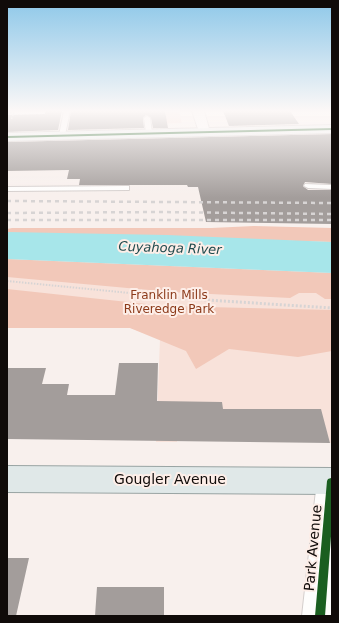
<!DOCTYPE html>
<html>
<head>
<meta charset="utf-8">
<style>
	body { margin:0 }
	#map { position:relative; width:339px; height:623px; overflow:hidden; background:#f8f0ed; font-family:"DejaVu Sans",sans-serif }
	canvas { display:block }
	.frame { position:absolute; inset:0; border:8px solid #100b09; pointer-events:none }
</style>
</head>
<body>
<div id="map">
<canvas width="339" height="623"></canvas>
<div class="frame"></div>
</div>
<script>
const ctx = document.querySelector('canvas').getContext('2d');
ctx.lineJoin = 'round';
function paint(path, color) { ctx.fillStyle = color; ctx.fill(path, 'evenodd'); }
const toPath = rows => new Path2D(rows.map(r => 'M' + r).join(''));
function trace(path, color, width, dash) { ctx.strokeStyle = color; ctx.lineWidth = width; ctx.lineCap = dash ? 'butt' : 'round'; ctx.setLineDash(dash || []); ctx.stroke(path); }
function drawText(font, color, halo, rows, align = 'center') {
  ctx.font = font + ' "DejaVu Sans",sans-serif'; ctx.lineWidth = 4; ctx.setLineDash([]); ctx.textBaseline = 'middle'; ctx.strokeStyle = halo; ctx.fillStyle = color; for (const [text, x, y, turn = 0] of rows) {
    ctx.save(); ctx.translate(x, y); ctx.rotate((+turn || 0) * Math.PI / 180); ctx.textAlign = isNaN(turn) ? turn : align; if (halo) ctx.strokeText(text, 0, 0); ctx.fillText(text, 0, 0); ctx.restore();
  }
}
paint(toPath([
	[165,111,179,111,182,123,152,124,152,118,166,118],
	[7,259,332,273,332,443,330,443,320,409,178,409,177,442,156,442,160,339,130,328,7,328]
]), '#f8e2da');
paint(toPath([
	[254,226,332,228,332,242,7,233,7,229,12,228,211,228],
	[7,259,332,273,332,299,325,299,316,293,299,293,290,298,171,292,7,277],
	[7,289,165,306,332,310,332,351,298,357,229,349,196,369,186,351,130,328,7,328]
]), '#f2c8b9');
paint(toPath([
	[7,232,167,235,332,242,332,273,7,259]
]), '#a7e6ea');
paint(toPath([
	[46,111,62,111,58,130,7,132,7,115,45,114],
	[71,111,165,111,168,128,153,128,151,118,146,115,143,118,144,128,68,130],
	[223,111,290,111,299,124,229,126],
	[332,134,332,184,305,182,303,186,308,190,332,190,332,224,206,222,198,187,188,187,187,185,79,185,80,179,67,179,69,170,7,171,7,142],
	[119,363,158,363,157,401,222,402,223,409,321,409,330,443,7,439,7,368,46,368,42,384,69,384,67,395,115,395],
	[7,558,29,558,16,616,7,616],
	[97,587,164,587,164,616,95,616]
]), '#a39d9b');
const service = toPath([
	[64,111,70,111,65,135,62,137,59,135,64,111],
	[147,116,150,118,152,133,149,135,146,133,144,118,147,116],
	[305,184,332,185,332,189,308,188,304,186,305,184],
	[126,186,129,186,129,190,7,191,7,187,126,186]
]);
const minor = toPath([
	[192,111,204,111,210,132,208,135,200,135,192,111],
	[331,469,332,616,302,616,317,481,321,472,331,469]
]);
const secondary = toPath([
	[332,125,332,133,7,141,7,133,332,125]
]);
const primary = toPath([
	[7,466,332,468,332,494,7,492,7,466]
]);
trace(service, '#d4cecc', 2);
trace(minor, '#d4cecc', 2);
trace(secondary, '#d4cecc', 2);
trace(primary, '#99a4a3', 2);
trace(toPath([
	[7,113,14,113,11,120]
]), '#d7d4d4', 1.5, [1.5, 1.5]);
trace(toPath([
	[7,281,191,299]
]), '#d7d4d4', 2, [1.5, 1.5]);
trace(toPath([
	[176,298,332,308]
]), '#d7d4d4', 3, [2, 2]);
paint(service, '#fefdfc');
paint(minor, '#fefdfc');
paint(secondary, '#eff2f2');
paint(primary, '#e0e8e8');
trace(toPath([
	[7,201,332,203],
	[7,213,158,212,332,214],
	[7,220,332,220]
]), '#d7d4d4', 2.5, [4, 4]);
paint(toPath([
	[332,128,332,130,7,138,7,136,332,128],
	[331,478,332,478,332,523,325,616,315,616,327,481,328,479,331,478]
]), '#1b5e20');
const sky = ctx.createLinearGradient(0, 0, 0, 198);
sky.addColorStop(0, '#8ec8e9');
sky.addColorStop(0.56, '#fcf8f7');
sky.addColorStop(1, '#fcf8f700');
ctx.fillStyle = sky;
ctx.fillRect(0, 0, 339, 198);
drawText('12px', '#8c3a1a', '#fdeee8', [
	["Franklin Mills",169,296],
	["Riveredge Park",169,310]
]);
drawText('italic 13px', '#204b4e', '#fdeee8', [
	["Cuyahoga River",170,249,2]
]);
drawText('14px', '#100b09', '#fdeee8', [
	["Gougler Avenue",170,480],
	["Park Avenue",314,548,-85]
]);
</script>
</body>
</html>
